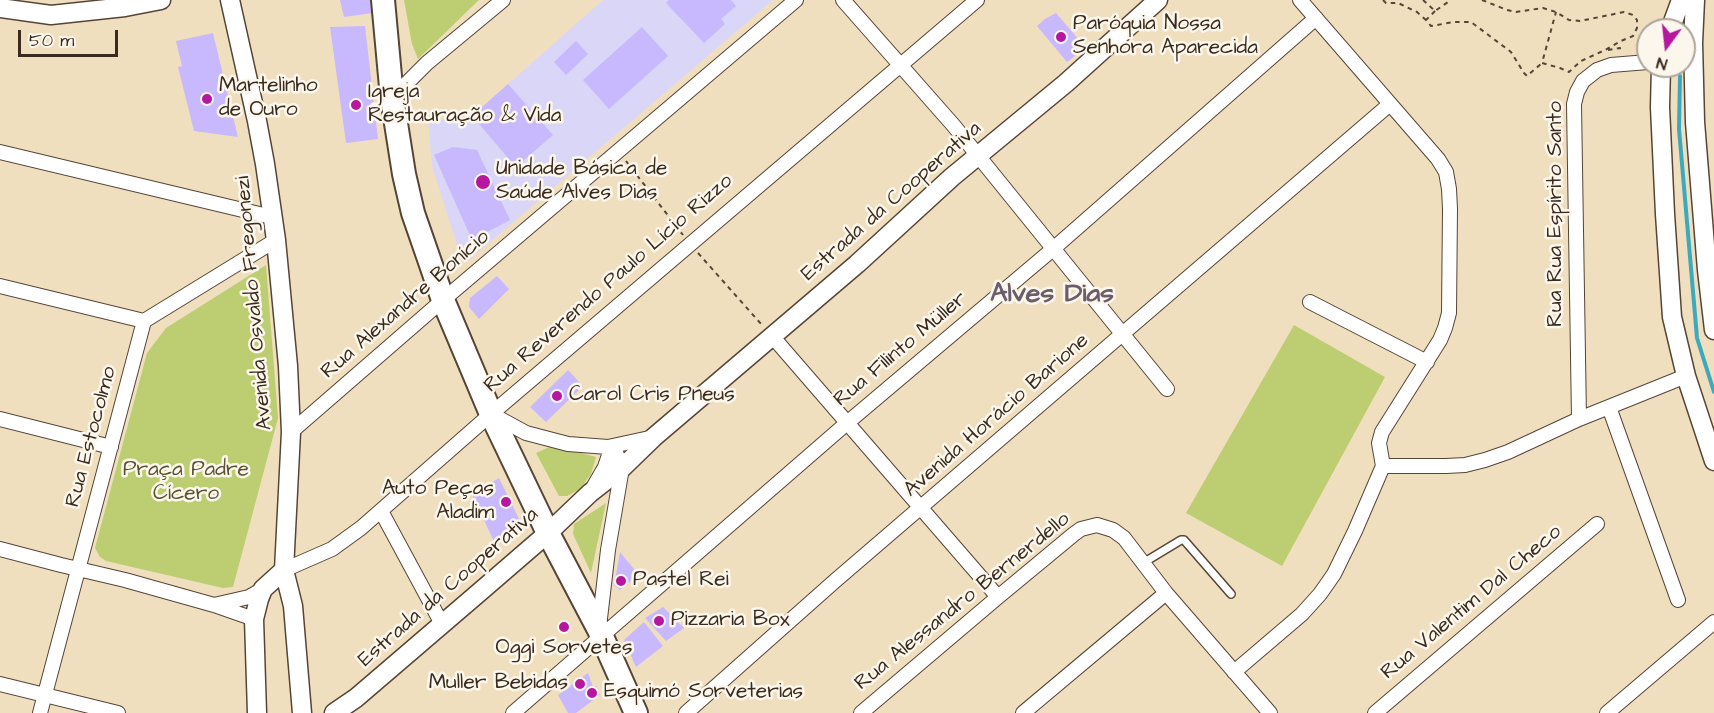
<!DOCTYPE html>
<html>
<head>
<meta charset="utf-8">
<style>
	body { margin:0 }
	#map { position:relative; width:1714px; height:713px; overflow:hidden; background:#f0dfbf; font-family:"Architects Daughter",sans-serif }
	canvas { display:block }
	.north { position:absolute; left:1636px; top:18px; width:60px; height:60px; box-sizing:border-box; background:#fbf7ec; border:2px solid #aea59a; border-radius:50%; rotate:195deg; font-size:16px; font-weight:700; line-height:24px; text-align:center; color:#3b2a1e }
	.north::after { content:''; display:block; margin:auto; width:21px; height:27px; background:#b5179e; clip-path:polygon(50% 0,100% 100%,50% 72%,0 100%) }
	.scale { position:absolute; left:18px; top:30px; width:100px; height:27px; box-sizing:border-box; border:3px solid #3b2a1e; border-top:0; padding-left:8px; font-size:18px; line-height:21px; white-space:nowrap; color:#3b2a1e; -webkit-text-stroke:4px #fbf7ec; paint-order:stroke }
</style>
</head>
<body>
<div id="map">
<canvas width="1714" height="713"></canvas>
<div class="north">N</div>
<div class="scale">50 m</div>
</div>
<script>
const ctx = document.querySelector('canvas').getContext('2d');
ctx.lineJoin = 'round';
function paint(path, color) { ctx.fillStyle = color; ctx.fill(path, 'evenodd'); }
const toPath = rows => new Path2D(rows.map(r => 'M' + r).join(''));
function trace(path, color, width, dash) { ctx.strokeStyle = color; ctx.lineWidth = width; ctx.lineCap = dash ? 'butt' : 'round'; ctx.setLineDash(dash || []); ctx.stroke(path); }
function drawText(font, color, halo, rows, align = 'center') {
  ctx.font = font + ' "Architects Daughter",sans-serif'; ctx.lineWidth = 5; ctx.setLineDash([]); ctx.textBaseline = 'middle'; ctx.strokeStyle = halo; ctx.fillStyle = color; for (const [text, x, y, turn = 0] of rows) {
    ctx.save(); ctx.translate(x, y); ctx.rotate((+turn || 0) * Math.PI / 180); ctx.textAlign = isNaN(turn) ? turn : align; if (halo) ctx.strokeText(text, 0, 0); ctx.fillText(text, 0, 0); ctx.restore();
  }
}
paint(toPath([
	[603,0,773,0,469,260,465,261,461,258,432,166,428,120,472,116]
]), '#dad6f7');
paint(toPath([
	[404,0,479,0,418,59,412,44],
	[266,265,278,418,233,587,223,588,106,561,100,557,95,548,147,353,166,328],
	[1294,325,1385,377,1282,566,1186,513],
	[554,445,596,457,591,474,580,489,567,496,559,496,536,453],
	[606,503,591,573,573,534,574,524]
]), '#bcce71');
trace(toPath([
	[1680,76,1679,129,1697,338,1714,392]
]), '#3da9bd', 4);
paint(toPath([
	[340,0,371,0,373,13,344,17],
	[669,0,731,0,736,6,721,19,725,24,704,43,666,3],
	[1056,13,1086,48,1067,62,1037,26,1045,19],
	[365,26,378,139,346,143,330,27],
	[642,27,668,56,609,109,583,80],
	[213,33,238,137,194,131,178,67,182,66,176,41],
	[576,41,588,54,566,75,554,62],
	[508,84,553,135,516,167,472,116],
	[453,147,477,150,510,220,472,240,434,155],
	[497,276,509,289,479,319,469,307,470,298],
	[568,370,583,386,546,422,530,407],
	[499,478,521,523,496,546,472,494],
	[620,552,638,574,620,590,614,585],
	[663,607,684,628,666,641,645,618],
	[644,622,663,646,636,667,624,640],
	[588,673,593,687,596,686,600,695,576,713,568,713,558,695]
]), '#c8b8fd');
const service = toPath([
	[1143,563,1181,540,1184,540,1231,594]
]);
const minor = toPath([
	[843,0,954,126,1167,389],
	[392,98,427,63,503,0],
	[0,152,272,217],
	[0,286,144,321],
	[1310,302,1427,362],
	[772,336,998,597],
	[1609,407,1678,600],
	[493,415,526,433,568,444,608,447,654,437],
	[0,419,111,447],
	[1579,419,1574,104,1577,92,1583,81,1597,70,1611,65,1648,62],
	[291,432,443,300,796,0],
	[1383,466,1446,466,1465,465,1485,460,1508,452,1579,419,1686,376],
	[594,486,605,467,611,449],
	[381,511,442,624],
	[0,549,61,565,125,580,214,605,254,619],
	[284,570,332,549,361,528,491,414,977,0],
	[214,605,249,597,263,589],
	[599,627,608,550,622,468,617,455,608,447],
	[1234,672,1302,614,1320,594,1334,574,1355,531,1383,466,1379,443,1382,432,1440,340,1445,328,1449,313,1450,209,1449,189,1446,172,1438,159,1300,0],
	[0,684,118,713],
	[40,713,144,321,276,240],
	[513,713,847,423,1053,249,1316,18],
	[686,713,836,580,1390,104],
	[861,713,998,597,1074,534,1081,529,1097,525,1113,530,1124,538,1166,593,1270,713],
	[1023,713,1166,593],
	[1375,713,1597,524],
	[1607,713,1714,622]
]);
const tertiary = toPath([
	[230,0,257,121,265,164,276,240,288,366,291,432,284,570,293,606,302,713],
	[1695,0,1693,43,1695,122,1707,270,1714,330],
	[0,8,51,15,125,7,161,0],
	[1670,30,1681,0],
	[1661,66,1660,107,1665,214,1672,317,1686,376,1714,461],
	[257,713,254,619,259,599,263,589,284,570],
	[334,713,356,698,482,590,548,533,590,493,622,468,654,437,857,264,952,177,1066,83,1158,0]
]);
const primary = toPath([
	[383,0,392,98,404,174,413,213,430,262,443,300,491,414,548,533,599,630,636,713]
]);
trace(service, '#564536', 10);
trace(minor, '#564536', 16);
trace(tertiary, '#564536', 21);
trace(primary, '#564536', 26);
trace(toPath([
	[1383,0,1386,3,1398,3,1417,12,1426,20],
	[1423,0,1435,11,1451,0],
	[1482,0,1507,10,1516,12,1543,8,1556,12,1569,20,1580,21,1624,12,1633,15,1637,20,1637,28,1633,36,1621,41,1605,50,1581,61,1569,72,1560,68,1542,63,1556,12],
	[1435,11,1426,20,1431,26,1454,22,1471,22,1511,52,1524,73,1527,76,1542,63],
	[1608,50,1620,48,1620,51],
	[626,161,683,235],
	[698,253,762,325]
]), '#564536', 2, [4.5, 4.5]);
trace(service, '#fff', 7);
trace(minor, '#fff', 14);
trace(tertiary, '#fff', 18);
trace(primary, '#fff', 22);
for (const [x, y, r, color] of [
	[1061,37,6,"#b5179e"],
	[207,99,6,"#b5179e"],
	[356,105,6,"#b5179e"],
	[483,182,8,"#b5179e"],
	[557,396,6,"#b5179e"],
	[506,502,6,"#b5179e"],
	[621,581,6,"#b5179e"],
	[659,621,6,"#b5179e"],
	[564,627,6,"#b5179e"],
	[580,684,6,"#b5179e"],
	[592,693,6,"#b5179e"]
]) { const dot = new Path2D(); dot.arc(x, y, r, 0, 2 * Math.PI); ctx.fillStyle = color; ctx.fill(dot); trace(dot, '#fbf7ec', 2); }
drawText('21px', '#3b2a1e', '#fbf7ec', [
	["Paróquia Nossa",1073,25],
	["Senhora Aparecida",1073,49],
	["Martelinho",219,87],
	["de Ouro",219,111],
	["Igreja",368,93],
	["Restauração & Vida",368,117],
	["Unidade Básica de",496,170],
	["Saúde Alves Dias",496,194],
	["Carol Cris Pneus",569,396],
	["Auto Peças",494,490,"right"],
	["Aladim",494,514,"right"],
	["Pastel Rei",633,581],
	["Pizzaria Box",671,621],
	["Oggi Sorvetes",564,649,"center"],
	["Muller Bebidas",568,684,"right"],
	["Esquimó Sorveterias",604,693]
], 'left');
drawText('21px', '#3b2a1e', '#fbf7ec', [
	["Estrada da Cooperativa",892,202,-41],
	["Rua Rua Espírito Santo",1557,214,-90],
	["Rua Reverendo Paulo Lício Rizzo",609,284,-41],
	["Avenida Osvaldo Fregonezi",255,303,-95],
	["Rua Alexandre Bonício",406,305,-41],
	["Rua Filinto Müller",901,350,-40],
	["Avenida Horácio Barione",997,416,-41],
	["Rua Estocolmo",92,437,-75],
	["Estrada da Cooperativa",449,588,-41],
	["Rua Alessandro Bernerdello",963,602,-39],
	["Rua Valentim Dal Checo",1472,603,-40]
]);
drawText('21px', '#5b5333', '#fbf7ec', [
	["Praça Padre",186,471],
	["Cícero",186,495]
]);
drawText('bold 27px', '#6c5c6c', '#fbf7ec', [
	["Alves Dias",1052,295]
]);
</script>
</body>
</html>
